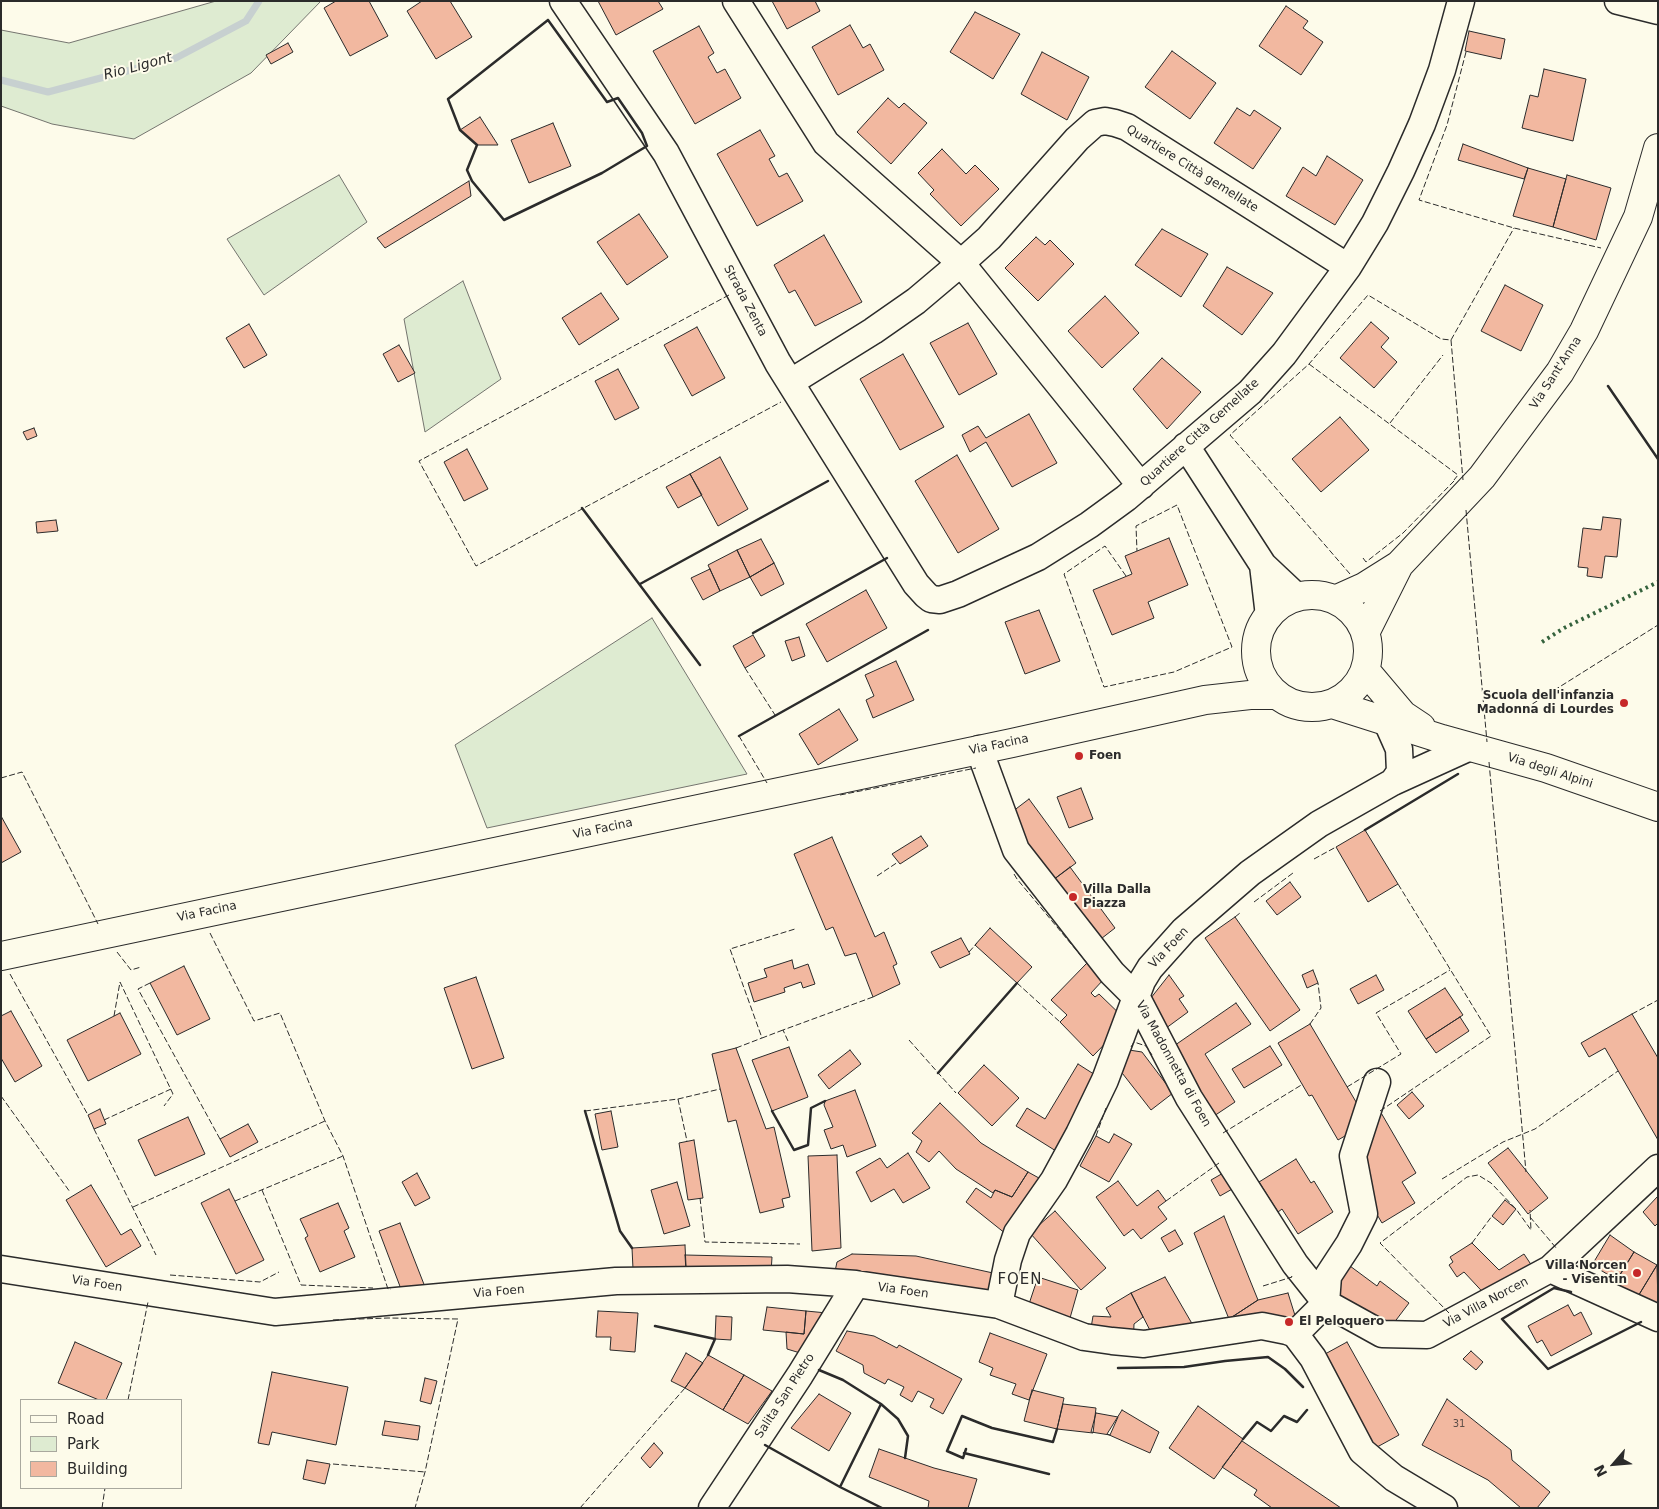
<!DOCTYPE html>
<html>
<head>
<meta charset="utf-8">
<style>
	body { margin:0 }
	#map { position:relative; width:1659px; height:1509px; overflow:hidden; background:#fdfbea; font-family:"DejaVu Sans",sans-serif }
	canvas { display:block }
	.frame { position:absolute; inset:0; border:2px solid #2b2b2b; pointer-events:none }
	.legend { position:absolute; left:20px; top:1399px; width:162px; height:90px; box-sizing:border-box; background:#fdfbea; border:1px solid #a9a89e; margin:0; padding:6px 9px; list-style:none; font-size:15px; color:#2b2b2b }
	.legend li { display:flex; align-items:center; gap:10px; height:25px }
	.legend b { width:25px; border:1px solid #a9a89e }
	.north { position:absolute; left:1589px; top:1439px; width:50px; height:50px; -webkit-text-stroke:4px #fdfbea; paint-order:stroke; rotate:243deg; font-size:14px; font-weight:700; line-height:20px; text-align:center; color:#2b2b2b }
	.north::after { content:''; display:block; margin:auto; width:18px; height:22px; background:#2b2b2b; clip-path:polygon(50% 0,100% 100%,50% 72%,0 100%) }
</style>
</head>
<body>
<div id="map">
<canvas width="1659" height="1509"></canvas>
<div class="frame"></div>
<ul class="legend">
<li><b style="height:6px;background:#fdfbea"></b>Road</li>
<li><b style="height:14px;background:#deebd1"></b>Park</li>
<li><b style="height:14px;background:#f2b8a0"></b>Building</li>
</ul>
<div class="north">N</div>
</div>
<script>
const ctx = document.querySelector('canvas').getContext('2d');
ctx.lineJoin = 'round';
function paint(path, color) { ctx.fillStyle = color; ctx.fill(path, 'evenodd'); }
const toPath = rows => new Path2D(rows.map(r => 'M' + r).join(''));
function trace(path, color, width, dash) { ctx.strokeStyle = color; ctx.lineWidth = width; ctx.lineCap = dash ? 'butt' : 'round'; ctx.setLineDash(dash || []); ctx.stroke(path); }
function drawText(font, color, halo, rows, align = 'center') {
  ctx.font = font + ' "DejaVu Sans",sans-serif'; ctx.lineWidth = 4; ctx.setLineDash([]); ctx.textBaseline = 'middle'; ctx.strokeStyle = halo; ctx.fillStyle = color; for (const [text, x, y, turn = 0] of rows) {
    ctx.save(); ctx.translate(x, y); ctx.rotate((+turn || 0) * Math.PI / 180); ctx.textAlign = isNaN(turn) ? turn : align; if (halo) ctx.strokeText(text, 0, 0); ctx.fillText(text, 0, 0); ctx.restore();
  }
}
const green = toPath([
	[216,1,321,1,251,73,134,139,52,124,1,106,1,30,69,43,216,1],
	[339,175,367,222,264,295,227,239,339,175],
	[463,281,501,379,425,432,404,319,463,281],
	[652,618,747,774,487,828,455,745,652,618]
]);
paint(green, '#deebd1');
trace(green, '#74746e', 1);
trace(toPath([
	[1,80,48,92,176,58,246,21,259,1]
]), '#c7d0d0', 7);
const building = toPath([
	[336,1,369,1,388,36,350,56,324,8,336,1],
	[422,1,450,1,472,37,436,59,407,11,422,1],
	[598,1,658,1,663,9,616,35,598,1],
	[772,1,815,1,820,11,787,29,772,1],
	[1286,6,1308,21,1303,28,1323,42,1301,75,1259,46,1286,6],
	[975,12,1020,34,993,79,950,52,975,12],
	[850,25,863,48,870,44,884,70,838,95,812,47,850,25],
	[699,26,714,53,708,57,717,73,725,69,741,98,695,124,653,51,699,26],
	[1469,31,1505,39,1501,59,1465,51,1469,31],
	[288,43,293,52,271,64,266,55,288,43],
	[1172,51,1216,83,1190,119,1145,87,1172,51],
	[1042,52,1089,77,1067,120,1021,94,1042,52],
	[1544,69,1586,79,1573,141,1522,128,1530,95,1538,97,1544,69],
	[888,98,899,108,904,103,927,123,891,164,857,132,888,98],
	[1237,108,1250,116,1254,110,1281,128,1253,169,1214,143,1237,108],
	[480,117,498,145,477,145,460,130,480,117],
	[553,123,571,166,529,183,511,140,553,123],
	[760,130,775,156,769,159,779,177,787,173,803,201,757,226,717,154,760,130],
	[1463,144,1528,168,1524,179,1458,160,1463,144],
	[942,149,966,174,975,165,999,189,961,226,930,194,934,190,918,173,942,149],
	[1327,156,1363,180,1335,225,1286,196,1303,167,1316,176,1327,156],
	[1528,168,1566,179,1553,227,1513,216,1528,168],
	[1567,175,1611,188,1596,240,1553,227,1567,175],
	[469,181,471,196,385,248,377,238,469,181],
	[639,214,668,257,627,285,597,242,639,214],
	[1162,229,1208,254,1181,297,1135,265,1162,229],
	[824,235,862,302,815,326,795,290,789,293,774,265,824,235],
	[1036,237,1045,245,1050,240,1074,264,1038,301,1005,268,1036,237],
	[1227,267,1273,293,1242,335,1203,306,1227,267],
	[1505,285,1543,305,1521,351,1481,331,1505,285],
	[601,293,619,319,579,345,562,318,601,293],
	[1105,296,1139,333,1102,368,1068,331,1105,296],
	[1371,322,1389,338,1381,347,1397,362,1374,388,1340,358,1371,322],
	[968,323,997,374,959,395,930,343,968,323],
	[249,324,267,355,244,368,226,338,249,324],
	[697,327,725,378,692,396,664,345,697,327],
	[399,345,415,373,398,382,383,354,399,345],
	[903,354,944,427,900,450,860,379,903,354],
	[1162,358,1201,392,1167,429,1133,389,1162,358],
	[618,369,639,408,615,420,595,381,618,369],
	[1029,414,1057,463,1012,487,986,442,970,452,962,435,978,426,986,438,1029,414],
	[1340,417,1369,450,1321,492,1292,459,1340,417],
	[34,428,37,436,27,440,23,432,34,428],
	[467,449,488,489,464,501,444,462,467,449],
	[957,455,999,529,958,553,915,481,957,455],
	[720,457,748,509,718,526,690,474,720,457],
	[690,474,702,495,678,508,666,487,690,474],
	[1603,517,1621,519,1617,557,1605,556,1602,578,1587,576,1588,568,1578,567,1583,528,1601,530,1603,517],
	[56,520,58,531,37,533,36,522,56,520],
	[1169,538,1188,585,1148,602,1154,618,1112,635,1093,590,1132,574,1125,556,1169,538],
	[761,539,774,563,750,577,737,550,761,539],
	[737,550,750,577,720,591,708,565,737,550],
	[774,563,784,584,761,596,750,577,774,563],
	[710,569,720,591,703,600,691,578,710,569],
	[866,590,887,628,827,662,806,624,866,590],
	[1039,610,1060,661,1025,674,1005,622,1039,610],
	[753,635,765,656,745,668,733,646,753,635],
	[799,637,805,656,792,661,785,641,799,637],
	[896,661,914,700,873,718,866,700,874,696,865,675,896,661],
	[839,709,858,740,818,765,799,734,839,709],
	[1081,788,1093,819,1069,828,1057,797,1081,788],
	[1029,799,1076,863,1045,886,1004,818,1029,799],
	[1,816,21,852,1,863,1,816],
	[1365,830,1398,884,1368,902,1336,847,1365,830],
	[921,836,928,846,900,864,892,854,921,836],
	[832,837,875,937,884,932,897,964,893,966,900,984,873,997,856,953,845,956,833,927,826,930,794,854,832,837],
	[1070,867,1115,928,1097,942,1045,886,1070,867],
	[1290,882,1301,897,1277,915,1266,901,1290,882],
	[1235,917,1300,1010,1270,1031,1205,938,1235,917],
	[990,928,1032,967,1017,983,975,945,990,928],
	[961,938,970,954,940,968,931,952,961,938],
	[792,960,794,969,808,964,815,984,803,988,801,982,784,988,785,992,754,1002,748,983,767,977,764,969,792,960],
	[1087,963,1104,979,1091,993,1095,997,1099,994,1127,1021,1093,1056,1060,1022,1067,1015,1051,1000,1087,963],
	[184,966,210,1019,177,1035,150,983,184,966],
	[1313,970,1318,983,1307,988,1302,975,1313,970],
	[1169,975,1184,996,1179,999,1188,1012,1158,1034,1143,1008,1169,975],
	[1376,975,1384,990,1358,1004,1350,989,1376,975],
	[476,977,504,1058,472,1069,444,988,476,977],
	[1445,988,1463,1015,1426,1039,1408,1011,1445,988],
	[1236,1003,1251,1024,1205,1054,1235,1102,1211,1118,1168,1050,1236,1003],
	[11,1011,42,1066,15,1082,1,1058,1,1016,11,1011],
	[120,1013,141,1054,88,1081,67,1040,120,1013],
	[1632,1014,1658,1058,1658,1140,1605,1048,1589,1057,1581,1043,1632,1014],
	[1460,1017,1469,1031,1436,1053,1426,1039,1460,1017],
	[1310,1024,1362,1112,1357,1129,1338,1140,1312,1095,1309,1096,1278,1043,1310,1024],
	[1270,1046,1282,1065,1244,1088,1232,1069,1270,1046],
	[789,1047,808,1097,772,1111,752,1060,789,1047],
	[736,1048,766,1129,774,1127,790,1197,782,1199,784,1207,760,1213,736,1120,728,1122,712,1054,736,1048],
	[850,1050,861,1064,829,1089,818,1075,850,1050],
	[1129,1050,1142,1052,1173,1093,1151,1110,1119,1069,1129,1050],
	[1078,1064,1100,1078,1056,1151,1016,1126,1027,1108,1045,1119,1078,1064],
	[984,1065,1019,1098,992,1126,958,1093,984,1065],
	[855,1090,876,1146,847,1157,843,1145,831,1149,824,1130,833,1127,824,1105,825,1101,855,1090],
	[1412,1092,1424,1106,1409,1119,1397,1105,1412,1092],
	[940,1103,981,1143,1028,1172,1012,1197,995,1190,993,1193,956,1169,939,1151,929,1162,916,1152,922,1141,912,1133,940,1103],
	[100,1109,106,1124,94,1129,88,1115,100,1109],
	[611,1111,618,1147,602,1150,595,1114,611,1111],
	[1380,1111,1416,1173,1402,1182,1415,1203,1382,1223,1366,1196,1363,1143,1380,1111],
	[188,1117,205,1154,155,1176,138,1140,188,1117],
	[248,1124,258,1142,230,1157,220,1139,248,1124],
	[1114,1134,1132,1144,1109,1182,1080,1166,1096,1136,1109,1143,1114,1134],
	[694,1140,703,1198,688,1200,679,1143,694,1140],
	[1508,1148,1548,1198,1528,1214,1488,1163,1508,1148],
	[908,1153,930,1188,903,1203,894,1189,871,1202,856,1172,880,1158,887,1168,908,1153],
	[837,1155,841,1248,812,1251,808,1156,837,1155],
	[1296,1159,1311,1183,1314,1181,1333,1212,1298,1234,1282,1209,1278,1212,1259,1182,1296,1159],
	[1028,1172,1048,1183,1006,1234,966,1202,976,1188,991,1198,995,1190,1012,1197,1028,1172],
	[1225,1172,1234,1188,1220,1196,1211,1180,1225,1172],
	[417,1173,430,1198,415,1206,402,1182,417,1173],
	[1118,1181,1137,1206,1158,1190,1166,1201,1158,1207,1167,1219,1141,1239,1133,1229,1124,1236,1096,1197,1118,1181],
	[677,1182,690,1226,664,1234,651,1190,677,1182],
	[91,1185,121,1235,131,1229,141,1246,106,1267,66,1200,91,1185],
	[229,1189,264,1260,236,1274,201,1203,229,1189],
	[1658,1196,1658,1223,1655,1226,1643,1212,1658,1196],
	[1505,1200,1516,1209,1503,1225,1492,1216,1505,1200],
	[338,1203,349,1228,344,1231,355,1257,320,1272,305,1238,308,1236,300,1219,338,1203],
	[1055,1211,1106,1268,1081,1290,1030,1233,1055,1211],
	[1224,1216,1258,1300,1229,1319,1194,1233,1224,1216],
	[400,1223,427,1292,401,1289,379,1231,400,1223],
	[1175,1230,1183,1244,1169,1252,1161,1238,1175,1230],
	[1610,1235,1634,1252,1617,1280,1592,1265,1610,1235],
	[1472,1243,1499,1270,1524,1254,1536,1272,1491,1301,1464,1272,1457,1277,1449,1265,1453,1262,1450,1257,1472,1243],
	[685,1245,687,1287,634,1290,632,1248,685,1245],
	[1634,1252,1657,1265,1637,1298,1614,1284,1634,1252],
	[852,1254,916,1256,993,1273,983,1314,831,1290,837,1262,852,1254],
	[685,1255,772,1257,770,1289,687,1287,685,1255],
	[1657,1265,1658,1305,1649,1299,1646,1304,1637,1298,1657,1265],
	[1350,1266,1377,1286,1380,1281,1409,1303,1387,1332,1332,1289,1350,1266],
	[1038,1277,1078,1290,1068,1325,1026,1313,1038,1277],
	[1165,1277,1194,1327,1162,1354,1131,1293,1165,1277],
	[1131,1293,1143,1317,1134,1324,1133,1349,1089,1340,1093,1316,1111,1317,1106,1308,1131,1293],
	[1288,1293,1298,1325,1229,1319,1258,1300,1288,1293],
	[1568,1305,1574,1316,1581,1312,1592,1334,1551,1356,1542,1340,1537,1343,1528,1326,1568,1305],
	[767,1307,806,1311,804,1334,763,1330,767,1307],
	[598,1311,638,1313,635,1352,610,1350,611,1337,596,1337,598,1311],
	[806,1311,827,1313,810,1356,787,1349,786,1332,804,1334,806,1311],
	[716,1316,732,1317,731,1340,715,1339,716,1316],
	[847,1331,874,1336,897,1348,899,1345,962,1379,943,1414,930,1407,934,1399,918,1391,912,1402,900,1395,904,1387,888,1379,885,1384,864,1373,863,1365,836,1351,847,1331],
	[990,1333,1047,1354,1029,1400,1012,1394,1016,1384,990,1375,993,1368,979,1362,990,1333],
	[75,1342,122,1363,106,1400,99,1400,58,1383,75,1342],
	[1347,1342,1399,1435,1368,1452,1316,1359,1347,1342],
	[1471,1351,1483,1362,1476,1370,1463,1359,1471,1351],
	[686,1353,703,1363,685,1388,671,1381,686,1353],
	[708,1355,744,1375,723,1410,685,1388,708,1355],
	[272,1372,348,1387,336,1445,272,1432,269,1445,258,1443,272,1372],
	[744,1375,772,1391,748,1424,723,1410,744,1375],
	[425,1378,437,1381,431,1404,420,1401,425,1378],
	[1032,1390,1064,1398,1057,1429,1024,1421,1032,1390],
	[819,1394,851,1413,829,1451,791,1428,819,1394],
	[1447,1399,1511,1450,1512,1460,1550,1492,1537,1508,1521,1508,1488,1480,1422,1445,1447,1399],
	[1063,1404,1096,1408,1093,1433,1057,1429,1063,1404],
	[1198,1406,1243,1439,1214,1479,1169,1448,1198,1406],
	[1122,1410,1159,1432,1150,1453,1107,1434,1122,1410],
	[1096,1413,1118,1417,1110,1435,1091,1432,1096,1413],
	[385,1421,420,1426,418,1440,382,1435,385,1421],
	[1242,1441,1341,1508,1272,1508,1254,1495,1257,1490,1222,1467,1242,1441],
	[654,1443,663,1453,650,1468,641,1458,654,1443],
	[879,1449,934,1468,977,1479,968,1508,928,1508,929,1501,869,1477,879,1449],
	[307,1460,330,1464,325,1484,303,1479,307,1460]
]);
paint(building, '#f2b8a0');
trace(building, '#2b2b2b', 1);
const minor = toPath([
	[563,1,666,153,778,363,916,584,926,595,931,599,940,600,958,594,1038,557,1089,525,1126,498,1250,392,1284,354,1348,267,1375,223,1401,171,1422,124,1442,70,1461,1],
	[736,1,826,143,961,263,1141,486],
	[1618,1,1658,11],
	[791,382,873,331,916,301,961,263,989,238,1077,139,1095,123,1105,121,1115,123,1127,127,1348,267],
	[1186,446,1263,565,1297,597],
	[1263,565,1269,616],
	[1387,722,1399,749,1400,772,1393,782],
	[979,749,1016,850,1112,973,1137,998,1189,1098,1295,1264,1326,1303,1382,1334,1427,1335,1550,1269,1658,1168],
	[1,1269,275,1312,616,1281,787,1279,856,1284,999,1305,1084,1337,1112,1341,1144,1344,1262,1326,1287,1331,1295,1334],
	[1550,1269,1658,1318],
	[1326,1303,1328,1276,1349,1244,1364,1214,1353,1156,1377,1082],
	[999,1305,1008,1260,1017,1233,1054,1180,1079,1134,1105,1080,1142,981,1150,968,1184,930,1250,873,1319,824,1393,782,1470,747],
	[1295,1334,1313,1358,1362,1451,1394,1478,1444,1508],
	[1295,1334,1326,1303],
	[712,1508,800,1375,856,1284]
]);
const major = toPath([
	'1256 651a56 56 0 1 1 112 0a56 56 0 1 1-112 0Z',
	[1335,600,1364,587,1399,565,1482,477,1560,372,1584,331,1638,217,1658,148],
	[1365,633,1399,565],
	[1365,670,1403,715,1421,727],
	[1332,704,1442,739,1546,768,1658,807],
	[1,956,1012,743,1205,700,1250,695,1277,695]
]);
trace(minor, '#2b2b2b', 29);
trace(major, '#2b2b2b', 30);
trace(minor, '#fdfbea', 26);
trace(major, '#fdfbea', 28);
trace(toPath([
	[1542,642,1564,628,1658,582]
]), '#34623c', 4, [2.5, 4]);
trace(toPath([
	[1466,52,1447,125,1419,200,1514,228,1601,248],
	[460,130,448,99,548,20,607,102],
	[729,295,419,461,476,566,781,402],
	[1451,340,1463,480],
	[1309,364,1458,475,1454,480],
	[1390,423,1443,355],
	[1466,510,1487,742],
	[1363,558,1366,562,1403,533,1455,480],
	[1350,574,1230,435,1309,364,1368,295,1441,339,1451,340,1514,228],
	[1126,576,1105,546,1064,574,1104,687,1174,672,1232,647,1177,505,1136,526,1137,551],
	[745,668,775,715],
	[1518,713,1658,625],
	[739,736,767,783],
	[1489,762,1526,1172],
	[1,778,22,772,98,924],
	[840,795,976,768],
	[1314,859,1336,847],
	[1014,874,1017,879,1087,963],
	[877,876,898,862],
	[1254,902,1293,873],
	[1235,917,1240,913],
	[210,933,254,1021,280,1013,325,1121,343,1156,388,1289,391,1289],
	[117,952,131,970,141,967],
	[969,952,977,943],
	[10,974,88,1115],
	[150,983,138,989,220,1139],
	[1017,983,1060,1022],
	[1632,1014,1658,1000],
	[114,1016,120,982,173,1094,164,1106],
	[1310,1024,1321,1008,1318,983],
	[783,1030,762,1038,730,949,795,929],
	[909,1040,956,1093],
	[788,1041,783,1030,873,997],
	[1131,1047,1134,1042,1146,1046,1152,1055],
	[736,1048,762,1038],
	[1347,1087,1401,1054,1376,1013,1450,970],
	[1,1096,70,1192],
	[678,1099,687,1141],
	[585,1111,678,1099,720,1089],
	[1380,1111,1491,1036,1398,884],
	[104,1120,171,1089],
	[94,1129,156,1255],
	[1223,1133,1303,1084],
	[1096,1136,1106,1108],
	[1442,1179,1503,1142,1535,1129,1618,1071],
	[262,1190,301,1285,373,1288],
	[700,1198,705,1242,800,1244],
	[235,1201,343,1156],
	[1166,1201,1219,1163],
	[133,1207,325,1121],
	[1530,1217,1557,1249],
	[1472,1243,1492,1216],
	[170,1275,260,1282,279,1272],
	[1263,1286,1292,1277,1291,1275],
	[1449,1313,1380,1243,1467,1177,1478,1175,1491,1183,1516,1209,1531,1230,1530,1210],
	[333,1320,388,1318,458,1319,425,1472,415,1508],
	[128,1400,148,1302],
	[333,1464,425,1472],
	[102,1508,105,1488],
	[580,1508,685,1388]
]), '#2b2b2b', 1, [6, 2.5]);
trace(toPath([
	[548,20,607,102,618,98,642,133,647,146,602,173,504,220,472,181,467,170,477,145,460,130,448,99,548,20],
	[1608,386,1658,459],
	[582,508,700,665],
	[640,584,828,481],
	[753,633,887,558],
	[739,736,928,630],
	[1365,830,1458,774],
	[938,1073,1017,983],
	[585,1111,620,1231,632,1248],
	[772,1111,794,1150,808,1145,811,1108,825,1101],
	[1571,1292,1554,1288,1502,1319,1548,1369,1641,1322],
	[655,1326,715,1339,708,1355],
	[1118,1368,1184,1367,1225,1361,1268,1357,1285,1369,1303,1387],
	[881,1404,898,1419,908,1436,905,1458],
	[1243,1439,1257,1422,1271,1431,1284,1416,1297,1422,1307,1410],
	[765,1445,840,1487,881,1404,843,1380,819,1370],
	[966,1449,963,1458,947,1451,962,1416,992,1428,1053,1442,1057,1429],
	[964,1453,1049,1474],
	[840,1487,882,1508]
]), '#2b2b2b', 2.5);
for (const [x, y, r, color] of [
	[1624,703,5,"#c62828"],
	[1079,756,5,"#c62828"],
	[1073,897,5,"#c62828"],
	[1637,1273,5,"#c62828"],
	[1289,1322,5,"#c62828"]
]) { const dot = new Path2D(); dot.arc(x, y, r, 0, 2 * Math.PI); ctx.fillStyle = color; ctx.fill(dot); trace(dot, '#fdfbea', 2); }
drawText('10px', '#5d4e48', null, [
	["31",1459,1424]
]);
drawText('12px', '#2b2b2b', '#fdfbea', [
	["Quartiere Città gemellate",1192,169,32],
	["Strada Zenta",745,301,62],
	["Via Sant'Anna",1556,373,-57],
	["Quartiere Città Gemellate",1200,433,-42],
	["Via Facina",999,745,-12],
	["Via degli Alpini",1550,771,18],
	["Via Facina",603,829,-12],
	["Via Facina",207,912,-12],
	["Via Foen",1169,948,-47],
	["Via Madonnetta di Foen",1173,1064,61],
	["Via Foen",97,1284,9],
	["Via Foen",903,1291,8],
	["Via Foen",499,1292,-5],
	["Via Villa Norcen",1486,1303,-28],
	["Salita San Pietro",785,1396,-57]
]);
drawText('bold 12px', '#2b2b2b', '#fdfbea', [
	["Scuola dell'infanzia",1614,696,"right"],
	["Madonna di Lourdes",1614,710,"right"],
	["Foen",1089,756],
	["Villa Dalla",1083,890],
	["Piazza",1083,904],
	["Villa Norcen",1627,1266,"right"],
	["- Visentin",1627,1280,"right"],
	["El Peloquero",1299,1322]
], 'left');
drawText('italic 14px', '#2b2b2b', '#fdfbea', [
	["Rio Ligont",138,67,-15]
]);
ctx.letterSpacing = '1px';
drawText('15px', '#2b2b2b', '#fdfbea', [
	["FOEN",1020,1280]
]);
ctx.letterSpacing = '0px';
</script>
</body>
</html>
